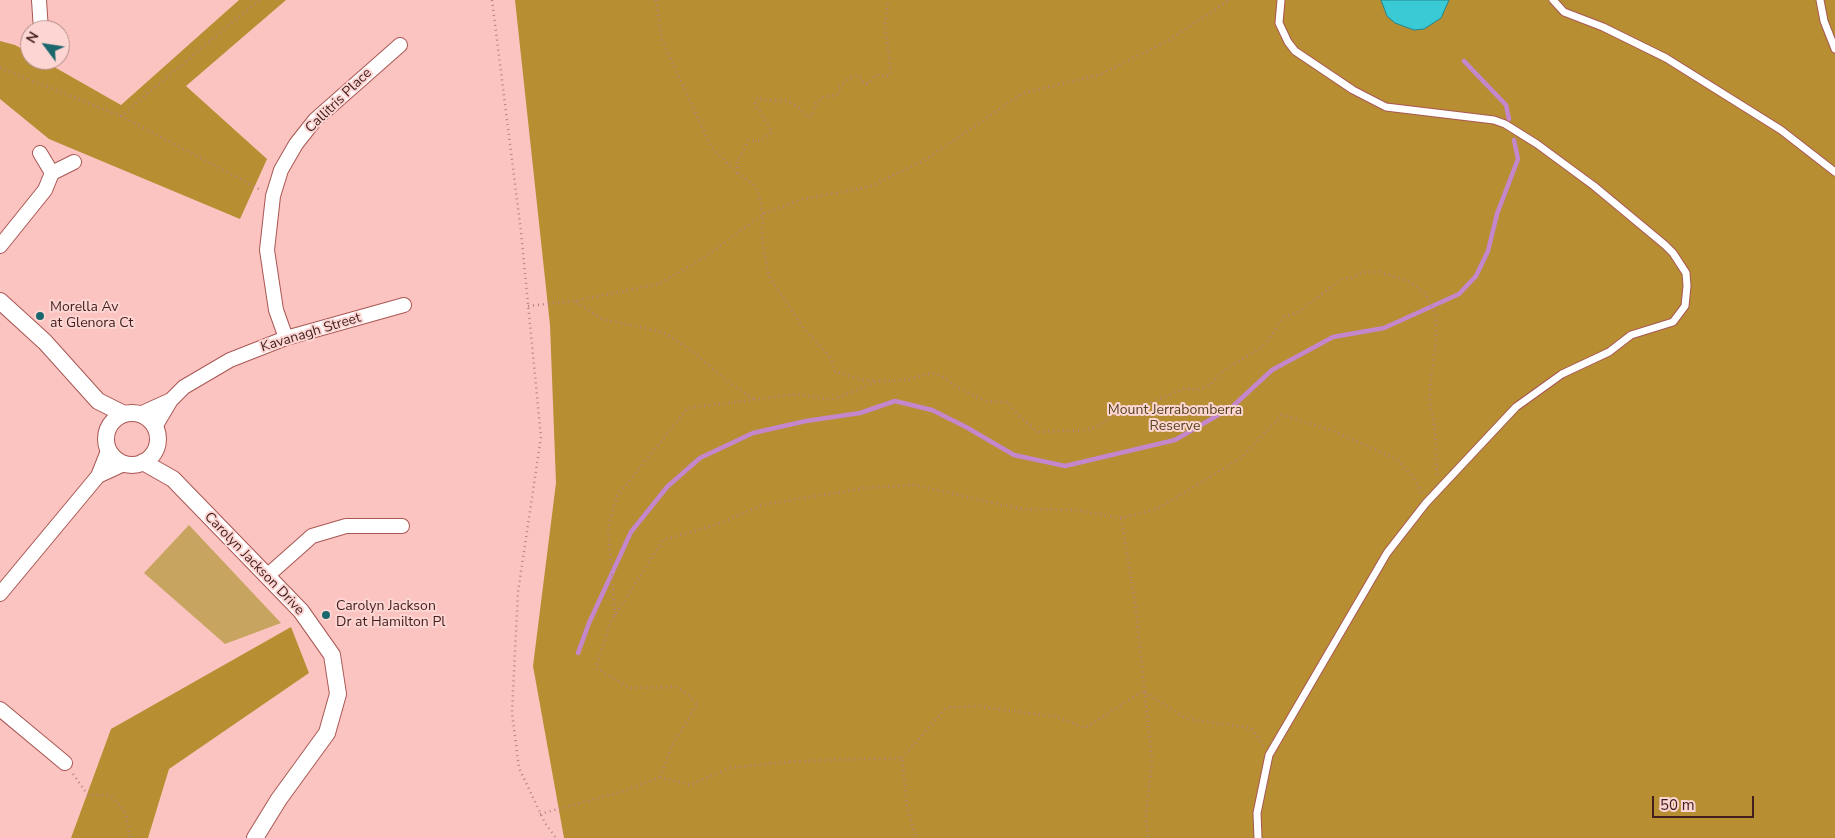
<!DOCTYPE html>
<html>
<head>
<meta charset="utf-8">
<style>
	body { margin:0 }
	#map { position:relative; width:1835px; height:838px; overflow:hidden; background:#fcc4c0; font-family:"Nunito Sans",sans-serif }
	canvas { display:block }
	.north { position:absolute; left:20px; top:20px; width:50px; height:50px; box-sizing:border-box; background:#fdd6d3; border:1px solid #b28d8a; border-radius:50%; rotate:301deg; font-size:14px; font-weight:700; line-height:20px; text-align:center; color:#421f1d }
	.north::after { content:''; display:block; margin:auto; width:18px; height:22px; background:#1a676d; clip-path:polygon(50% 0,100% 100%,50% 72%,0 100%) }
	.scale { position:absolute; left:1652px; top:796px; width:102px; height:22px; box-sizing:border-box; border:2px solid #421f1d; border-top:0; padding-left:6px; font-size:15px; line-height:18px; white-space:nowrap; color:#421f1d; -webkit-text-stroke:4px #fdd6d3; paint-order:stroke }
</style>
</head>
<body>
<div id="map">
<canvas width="1835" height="838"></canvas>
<div class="north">N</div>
<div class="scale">50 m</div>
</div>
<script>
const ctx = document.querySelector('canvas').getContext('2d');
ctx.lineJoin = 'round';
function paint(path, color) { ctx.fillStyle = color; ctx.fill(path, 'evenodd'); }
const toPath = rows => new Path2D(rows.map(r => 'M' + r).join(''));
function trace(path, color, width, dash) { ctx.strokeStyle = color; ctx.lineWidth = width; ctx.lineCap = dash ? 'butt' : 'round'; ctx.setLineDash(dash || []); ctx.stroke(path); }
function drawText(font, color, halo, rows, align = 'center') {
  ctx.font = font + ' "Nunito Sans",sans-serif'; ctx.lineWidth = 4; ctx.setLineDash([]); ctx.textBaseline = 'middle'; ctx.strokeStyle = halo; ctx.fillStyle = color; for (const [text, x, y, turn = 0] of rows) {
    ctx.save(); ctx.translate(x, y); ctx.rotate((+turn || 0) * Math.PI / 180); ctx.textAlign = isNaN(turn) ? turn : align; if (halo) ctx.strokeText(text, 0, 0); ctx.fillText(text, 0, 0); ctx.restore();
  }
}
paint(toPath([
	[189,525,281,623,225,644,144,573]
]), '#c7a45f');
paint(toPath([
	[239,0,286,0,186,86,267,159,240,219,49,139,0,99,0,41,15,45,30,53,30,60,42,60,121,105],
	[515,0,1835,0,1835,838,564,838,533,666,556,483,550,325],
	[291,627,309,673,169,769,148,838,71,838,111,729]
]), '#b88e32');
trace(toPath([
	[1464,61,1506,105,1509,119],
	[578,653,589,623,631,532,667,487,700,458,753,433,806,421,860,413,895,401,932,410,966,427,1014,455,1065,466,1175,440,1232,407,1272,370,1333,337,1384,328,1459,294,1476,276,1488,251,1497,214,1518,159,1514,140]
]), '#c487cb', 4.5);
const building = toPath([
	[1381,0,1449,0,1441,18,1424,29,1414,30,1395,23,1387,16,1381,0]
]);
paint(building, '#39cad6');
trace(building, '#24868e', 1);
const service = toPath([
	[1553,0,1564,12,1603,27,1666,58,1781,130,1835,172],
	[1820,0,1824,21,1835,49],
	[1258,838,1257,813,1269,755,1387,553,1426,503,1516,407,1562,374,1609,352,1631,335,1673,322,1685,306,1687,286,1686,273,1673,253,1665,245,1594,186,1537,144,1505,124,1494,120,1386,107,1353,90,1295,51,1288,42,1279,23,1281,0]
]);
const minor = toPath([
	[39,0,41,30],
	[52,173,74,162],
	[0,246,45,190,52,173,40,153],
	[286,338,276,310,267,250,273,196,281,170,296,144,315,120,400,45],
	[140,414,171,400],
	[155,427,171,400,184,387,230,360,286,338,404,305],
	[98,476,124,464],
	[267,576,312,536,346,526,402,526],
	[0,594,98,476,108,451],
	[0,709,65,763]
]);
const tertiary = toPath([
	[0,301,45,342,98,401,124,414],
	'106 439a26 26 0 1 1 52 0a26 26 0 1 1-52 0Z',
	[143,462,173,479,301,611,332,655,338,694,327,733,279,799,255,838]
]);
trace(service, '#a95754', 9);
trace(minor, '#a95754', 16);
trace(tertiary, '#a95754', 18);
trace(toPath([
	[259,0,121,116,261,190],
	[492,0,521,232,541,437,518,592,512,713,519,768,545,823,556,838],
	[656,0,662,40,711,147,737,173,755,186,759,195,763,214,762,239,769,276,802,326,831,358,835,371,862,380,876,381],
	[0,68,121,116],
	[737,173,737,162,749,140,760,141,772,131,755,104,758,97,765,100,786,101,798,107,806,116,811,117,816,104,823,97,837,95,840,91,838,87,852,77,857,75,861,78,863,83,867,84,876,75,887,77,891,72,885,26,888,0],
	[576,302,602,319,663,332,692,351,727,381,754,399],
	[528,306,574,301,659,284,706,256,763,214,803,199,869,187,925,160,1023,93,1099,75,1169,40,1229,0],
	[1121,518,1135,601,1152,760,1146,816,1148,838],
	[615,615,608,527,617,496,688,408,797,394,832,400,878,381,907,380,931,373,937,374,947,380,952,385,986,401,1008,402,1017,414,1038,432,1085,430,1097,427,1121,410,1150,403,1185,388,1197,390,1209,386,1223,371,1260,348,1270,338,1283,317,1297,313,1343,278,1352,278,1361,272,1380,272,1412,283,1426,294,1436,317,1436,344,1430,384,1430,405,1435,428,1437,475],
	[902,758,946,708,976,706,1057,717,1085,728,1143,691,1187,719,1251,728,1264,747],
	[73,774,88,795,110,795,125,811,130,838],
	[660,777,673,744,698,703,677,687,630,688,596,668,610,623,663,540,718,524,762,505,864,488,914,485,1021,509,1076,510,1121,518,1157,509,1241,458,1282,415,1331,430,1398,460,1415,480,1421,493],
	[540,814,624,791,660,777,690,785,730,768,797,761,902,758,907,807,916,838]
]), '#b38380', 2.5, [1, 4]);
trace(service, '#fff', 7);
trace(minor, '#fff', 14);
trace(tertiary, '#fff', 16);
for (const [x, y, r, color] of [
	[40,316,5,"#1a676d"],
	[326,615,5,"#1a676d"]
]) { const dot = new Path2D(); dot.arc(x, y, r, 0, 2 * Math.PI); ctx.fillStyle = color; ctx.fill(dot); trace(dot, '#fdd6d3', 2); }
drawText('14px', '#421f1d', '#fdd6d3', [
	["Callitris Place",339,101,-44],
	["Kavanagh Street",311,333,-17],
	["Carolyn Jackson Drive",254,564,46]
]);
drawText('14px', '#421f1d', '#fdd6d3', [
	["Morella Av",50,308],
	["at Glenora Ct",50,324],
	["Carolyn Jackson",336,607],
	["Dr at Hamilton Pl",336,623]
], 'left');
drawText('14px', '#56441e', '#fdd6d3', [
	["Mount Jerrabomberra",1175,411],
	["Reserve",1175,427]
]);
</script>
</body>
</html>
